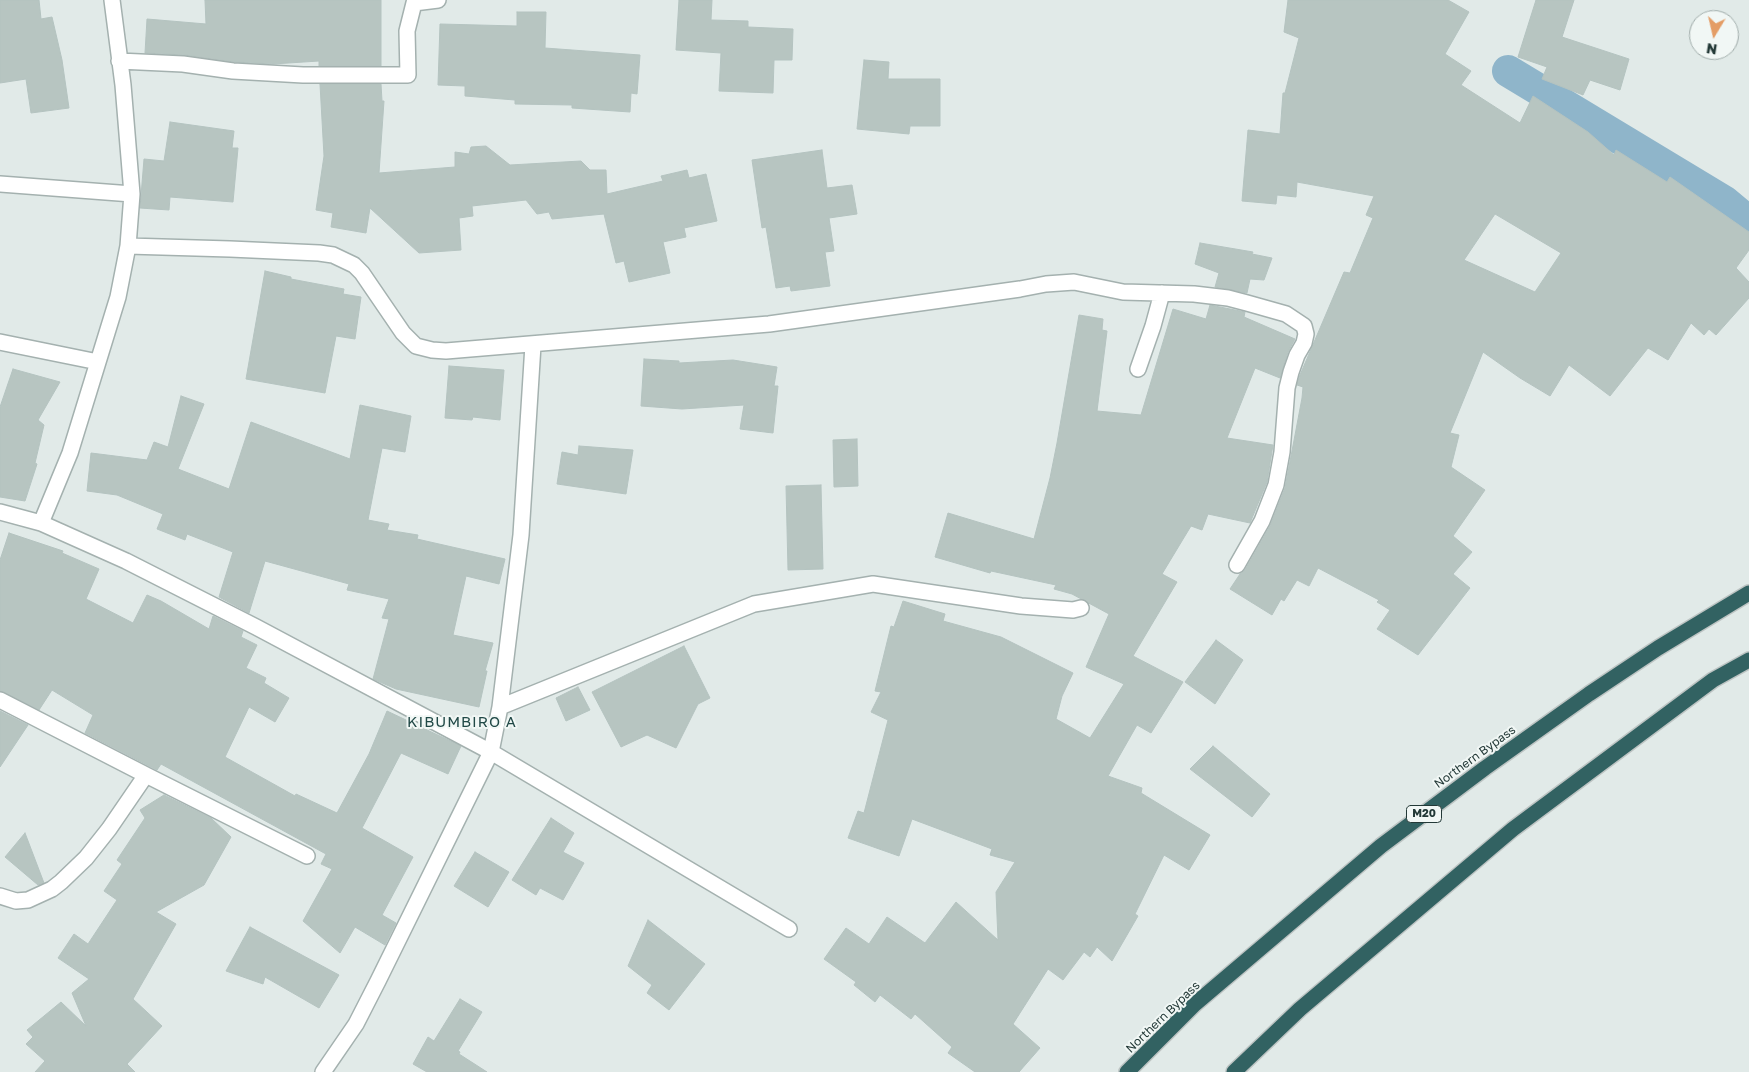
<!DOCTYPE html>
<html>
<head>
<meta charset="utf-8">
<style>
	body { margin:0 }
	#map { position:relative; width:1749px; height:1072px; overflow:hidden; background:#e1eae8; font-family:"Golos Text",sans-serif }
	canvas { display:block }
	.north { position:absolute; left:1689px; top:10px; width:50px; height:50px; box-sizing:border-box; background:#f1f7f5; border:1px solid #9faba9; border-radius:50%; rotate:189deg; font-size:14px; font-weight:700; line-height:20px; text-align:center; color:#233937 }
	.north::after { content:''; display:block; margin:auto; width:18px; height:22px; background:#e49d66; clip-path:polygon(50% 0,100% 100%,50% 72%,0 100%) }
</style>
</head>
<body>
<div id="map">
<canvas width="1749" height="1072"></canvas>
<div class="north">N</div>
</div>
<script>
const ctx = document.querySelector('canvas').getContext('2d');
ctx.lineJoin = 'round';
const toPath = rows => new Path2D(rows.map(r => 'M' + r).join(''));
function trace(path, color, width, dash) { ctx.strokeStyle = color; ctx.lineWidth = width; ctx.lineCap = dash ? 'butt' : 'round'; ctx.setLineDash(dash || []); ctx.stroke(path); }
function paint(path, color) { ctx.fillStyle = color; ctx.fill(path, 'evenodd'); }
function drawText(font, color, halo, rows, align = 'center') {
  ctx.font = font + ' "Golos Text",sans-serif'; ctx.lineWidth = 4; ctx.setLineDash([]); ctx.textBaseline = 'middle'; ctx.strokeStyle = halo; ctx.fillStyle = color; for (const [text, x, y, turn = 0] of rows) {
    ctx.save(); ctx.translate(x, y); ctx.rotate((+turn || 0) * Math.PI / 180); ctx.textAlign = isNaN(turn) ? turn : align; if (halo) ctx.strokeText(text, 0, 0); ctx.fillText(text, 0, 0); ctx.restore();
  }
}
trace(toPath([
	[1508,71,1725,202,1749,222]
]), '#8fb5ca', 32);
const building = toPath([
	[0,0,39,0,41,19,52,17,62,60,69,108,31,113,26,79,0,83,0,0],
	[205,0,381,0,381,66,319,66,319,61,273,64,234,62,184,55,145,53,147,19,206,24,205,0],
	[679,0,712,0,711,20,748,21,748,27,793,29,792,60,774,60,773,93,719,91,721,53,676,50,679,0],
	[1288,0,1448,0,1469,12,1445,54,1471,71,1461,85,1520,123,1533,96,1588,132,1614,155,1616,150,1667,182,1670,177,1749,232,1749,250,1736,268,1749,282,1749,298,1716,335,1709,329,1704,335,1691,323,1668,360,1648,348,1610,396,1569,365,1550,396,1520,378,1483,352,1450,433,1459,435,1451,467,1485,490,1453,536,1472,552,1453,574,1470,588,1418,655,1377,629,1390,610,1377,602,1379,600,1318,568,1309,586,1297,580,1284,601,1281,599,1272,615,1230,589,1240,574,1245,570,1270,526,1285,488,1302,398,1303,387,1297,385,1300,375,1344,272,1350,273,1373,218,1366,215,1374,196,1297,182,1296,197,1277,195,1276,204,1242,201,1248,130,1280,134,1283,93,1285,93,1299,38,1284,32,1288,0],
	[1495,214,1561,253,1535,292,1464,260,1495,214],
	[1536,0,1574,0,1562,37,1629,59,1620,90,1590,80,1583,95,1542,79,1547,67,1518,57,1536,0],
	[517,12,546,12,545,48,640,55,637,94,631,93,630,112,572,108,572,105,515,104,515,100,465,96,465,86,438,85,440,24,517,26,517,12],
	[864,60,889,62,888,79,940,79,940,126,910,126,909,134,857,129,864,60],
	[320,84,381,84,382,101,384,101,379,173,455,167,455,152,469,154,471,147,486,146,510,165,581,161,590,170,606,170,607,194,663,181,661,176,687,170,689,178,706,174,717,221,684,228,686,237,663,242,670,273,629,282,624,261,616,263,604,214,552,219,549,212,537,214,526,200,472,206,473,216,459,218,461,250,419,253,370,208,366,233,331,227,333,213,316,210,324,156,320,84],
	[170,122,234,131,232,148,238,148,233,202,170,197,169,210,140,208,144,159,164,161,170,122],
	[822,150,827,188,852,185,857,214,829,218,834,251,825,252,830,286,791,291,790,286,776,288,766,227,762,228,752,160,822,150],
	[1200,243,1253,252,1252,254,1272,258,1264,280,1250,279,1247,293,1215,287,1219,273,1195,264,1200,243],
	[265,271,291,277,291,279,344,289,343,294,361,297,355,339,336,336,325,393,246,379,265,271],
	[1210,305,1245,312,1244,317,1295,339,1288,352,1280,378,1255,368,1227,438,1273,445,1267,482,1250,523,1208,514,1202,530,1191,526,1162,574,1177,582,1133,656,1183,682,1151,733,1137,725,1108,776,1142,788,1141,793,1210,835,1189,870,1164,855,1135,914,1138,916,1112,961,1097,947,1090,957,1084,952,1063,980,1048,969,1013,1024,1040,1048,1019,1072,975,1072,948,1053,952,1047,915,1014,911,1019,880,995,875,1002,854,985,856,982,824,959,846,928,869,944,887,917,925,943,956,902,998,940,996,892,1015,862,990,855,992,849,912,819,899,856,848,838,858,811,864,813,888,720,871,712,881,692,875,691,891,626,894,627,903,601,945,614,943,621,1001,637,1073,673,1062,696,1056,719,1090,738,1124,684,1086,667,1109,614,1072,594,1054,589,1056,585,991,571,990,573,935,557,948,513,1034,539,1050,478,1057,443,1079,315,1103,319,1102,330,1107,331,1097,411,1141,415,1173,309,1206,319,1210,305],
	[644,359,679,361,679,363,733,360,777,367,774,386,778,386,773,433,740,429,744,405,682,409,641,406,644,359],
	[449,366,504,370,500,420,473,417,472,420,445,418,449,366],
	[13,369,60,382,38,420,44,425,35,463,37,464,25,501,0,497,0,407,13,369],
	[181,396,204,404,178,469,229,489,251,422,350,459,360,405,411,416,405,452,382,448,368,520,389,524,387,530,418,535,417,539,505,559,499,584,466,576,453,635,493,643,485,671,487,671,479,707,396,689,373,679,389,619,382,618,389,599,347,590,349,584,265,561,249,613,219,597,233,552,187,534,185,540,157,529,163,514,117,495,87,491,91,453,147,460,154,442,168,447,181,396],
	[857,439,858,486,834,487,833,440,857,439],
	[579,446,633,450,626,494,557,484,562,452,578,455,579,446],
	[821,485,823,569,788,570,786,486,821,485],
	[9,533,63,551,62,553,99,569,86,599,133,623,147,595,161,601,209,629,213,616,243,631,241,637,257,645,246,668,266,678,264,683,289,698,275,722,249,707,225,757,295,796,296,794,337,813,369,754,387,711,461,746,448,774,401,753,362,828,413,857,382,915,396,923,385,945,355,927,340,953,303,921,332,869,321,864,326,854,161,764,157,770,85,733,93,715,52,690,39,710,0,691,0,560,9,533],
	[1216,640,1243,660,1215,704,1185,682,1216,640],
	[684,646,710,698,698,704,676,748,647,735,621,747,592,692,684,646],
	[578,687,590,710,566,721,556,698,578,687],
	[0,711,28,725,0,767,0,711],
	[1213,746,1270,794,1252,817,1190,769,1213,746],
	[164,795,211,818,231,837,204,885,156,912,176,924,133,999,162,1026,127,1064,135,1072,35,1072,45,1061,26,1044,33,1037,27,1030,61,1002,86,1026,72,993,89,979,58,958,74,934,88,944,117,900,104,891,122,864,117,860,145,818,140,810,164,795],
	[551,818,574,833,563,852,584,863,563,900,540,888,536,895,512,880,551,818],
	[25,833,44,883,38,885,5,857,25,833],
	[475,852,509,872,488,907,454,886,475,852],
	[648,920,705,964,669,1010,647,993,652,985,628,966,648,920],
	[250,927,339,975,319,1008,265,977,263,984,226,971,250,927],
	[460,999,482,1012,458,1051,460,1052,459,1054,487,1072,427,1072,413,1064,428,1037,434,1041,460,999]
]);
paint(building, '#b7c5c1');
trace(building, '#b4c3c0', 1);
const minor = toPath([
	[119,61,183,64,233,71,303,75,408,75,407,31,414,3,438,0],
	[0,184,132,194],
	[128,246,230,249,319,253,333,255,354,265,362,273,403,333,416,346,432,350,446,351,769,324,1020,289,1046,284,1074,282,1123,292,1194,294,1228,298,1247,303,1286,314,1304,326,1306,334,1304,343,1297,355,1291,372,1287,388,1282,452,1276,485,1262,521,1237,565],
	[0,342,98,362],
	[1138,369,1153,326,1162,293],
	[0,512,41,523,126,561,256,627,491,752,789,929],
	[41,523,70,453,118,297,128,246,132,194,123,85,112,0],
	[0,700,146,775],
	[500,707,754,604,873,584,1021,606,1073,610,1081,608],
	[0,896,16,901,28,900,52,889,61,882,86,858,109,829,146,775,307,856],
	[323,1072,356,1024,378,981,491,752,500,707,521,535,533,345]
]);
const highway = toPath([
	[1127,1072,1195,1004,1381,846,1485,768,1589,694,1658,648,1749,593],
	[1234,1072,1300,1009,1513,829,1713,680,1749,660]
]);
trace(minor, '#a4b1af', 18);
trace(highway, '#bdc4c3', 18);
trace(minor, '#fff', 15);
trace(highway, '#326262', 15);
for (const [x, y, w] of [
	[1424,814,35]
]) { const box = new Path2D(); box.roundRect(x - w / 2, y - 8.5, w, 17, 4); ctx.fillStyle = '#f1f7f5'; ctx.fill(box); trace(box, '#233937', 1); }
drawText('bold 11px', '#233937', null, [
	["M20",1424,814]
]);
drawText('12px', '#233937', '#f1f7f5', [
	["Northern Bypass",1475,757,-36],
	["Northern Bypass",1163,1017,-44]
]);
ctx.letterSpacing = '1px';
drawText('15px', '#214947', '#f1f7f5', [
	["KIBUMBIRO A",462,722]
]);
ctx.letterSpacing = '0px';
</script>
</body>
</html>
